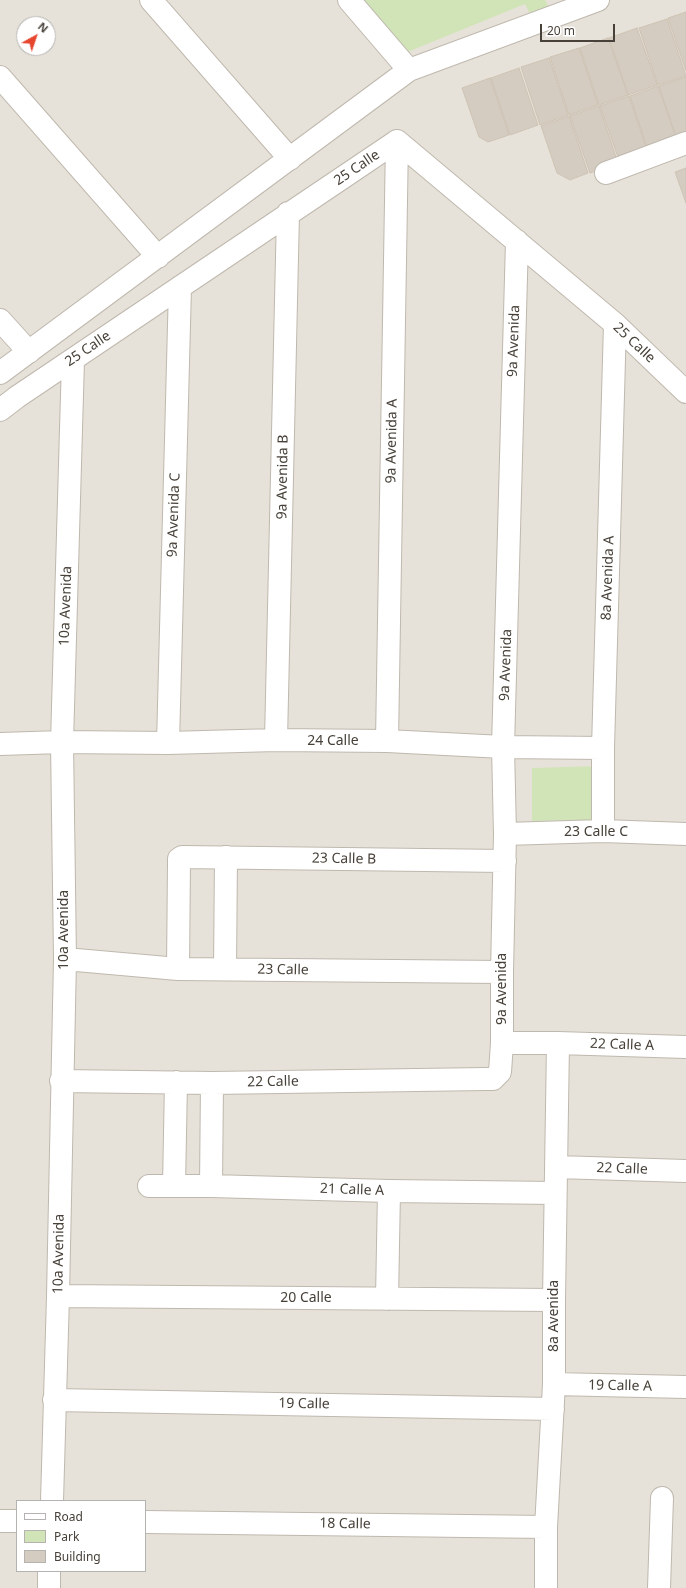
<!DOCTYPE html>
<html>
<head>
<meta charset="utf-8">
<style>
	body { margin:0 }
	#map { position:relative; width:686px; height:1588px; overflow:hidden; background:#f4f1ea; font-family:"Noto Sans",sans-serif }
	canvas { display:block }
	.legend { position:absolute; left:16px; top:1500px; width:130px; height:72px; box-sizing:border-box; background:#fff; border:1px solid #b5b3b0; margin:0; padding:5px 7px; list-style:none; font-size:12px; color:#474139 }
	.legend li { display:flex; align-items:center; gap:8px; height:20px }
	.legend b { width:20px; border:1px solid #b5b3b0 }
	.north { position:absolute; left:16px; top:16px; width:40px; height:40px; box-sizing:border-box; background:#fff; border:1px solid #b5b3b0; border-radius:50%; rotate:40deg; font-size:11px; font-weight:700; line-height:16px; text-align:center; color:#474139 }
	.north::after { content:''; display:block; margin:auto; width:14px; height:18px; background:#e7462e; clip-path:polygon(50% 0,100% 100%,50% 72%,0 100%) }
	.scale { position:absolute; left:540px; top:24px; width:75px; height:18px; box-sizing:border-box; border:2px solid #474139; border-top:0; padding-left:5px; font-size:12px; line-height:14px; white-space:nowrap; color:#474139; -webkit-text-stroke:3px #fff; paint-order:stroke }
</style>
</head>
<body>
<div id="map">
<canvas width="686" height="1588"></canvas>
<ul class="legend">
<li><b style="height:5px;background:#fff"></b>Road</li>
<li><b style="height:11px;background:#d1e4b7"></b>Park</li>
<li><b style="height:11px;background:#d4ccc1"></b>Building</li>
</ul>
<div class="north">N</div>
<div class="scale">20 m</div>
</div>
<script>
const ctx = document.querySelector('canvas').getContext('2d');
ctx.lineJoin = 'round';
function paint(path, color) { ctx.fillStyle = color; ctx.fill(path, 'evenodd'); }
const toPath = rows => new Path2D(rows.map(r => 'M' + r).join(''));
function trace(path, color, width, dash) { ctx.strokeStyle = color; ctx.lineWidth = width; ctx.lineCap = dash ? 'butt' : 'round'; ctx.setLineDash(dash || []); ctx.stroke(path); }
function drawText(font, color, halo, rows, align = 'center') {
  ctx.font = font + ' "Noto Sans",sans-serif'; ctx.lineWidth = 3.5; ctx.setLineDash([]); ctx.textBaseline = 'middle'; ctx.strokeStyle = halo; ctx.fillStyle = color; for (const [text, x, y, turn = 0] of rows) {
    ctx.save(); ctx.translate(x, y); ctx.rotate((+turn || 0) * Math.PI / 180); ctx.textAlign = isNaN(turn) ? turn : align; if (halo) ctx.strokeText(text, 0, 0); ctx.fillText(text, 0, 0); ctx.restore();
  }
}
paint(toPath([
	[0,0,686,0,686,1588,0,1588],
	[24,24,48,24,48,48,24,48],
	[17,1501,145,1501,145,1571,17,1571]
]), '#e7e2d9');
paint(toPath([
	[359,0,545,0,551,11,531,16,525,4,405,53],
	[601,766,602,820,532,821,532,768]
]), '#d1e4b7');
const building = toPath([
	[686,12,686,71,668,18,686,12],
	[667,19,686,76,658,85,639,28,667,19],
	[637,28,657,85,628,95,609,38,637,28],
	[608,38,628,95,599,105,580,48,608,38],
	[579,48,598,105,569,115,550,57,579,48],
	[549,58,568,115,540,125,521,67,549,58],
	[519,68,538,125,510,135,491,78,519,68],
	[686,77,686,140,678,143,659,86,686,77],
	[490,78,509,135,488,142,479,137,462,88,490,78],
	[658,86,678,143,649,153,630,96,658,86],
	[629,96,648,153,620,163,600,106,629,96],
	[599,106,618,163,590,173,570,116,599,106],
	[569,116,588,173,570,180,557,173,541,126,569,116],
	[686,168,686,203,675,172,686,168]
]);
paint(building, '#d4ccc1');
trace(building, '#cfc4b4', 1);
const minor = toPath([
	[151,0,290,159],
	[349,0,409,70],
	[0,77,158,257],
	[397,141,615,324,686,392],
	[606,173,686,143],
	[0,320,29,352],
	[0,373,409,70,598,0],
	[0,410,17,397,397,141],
	[276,740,288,213],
	[387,741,397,141],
	[168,743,180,287],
	[0,744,62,742,168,743,276,740,387,741,503,747,603,748],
	[603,831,603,748,615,324],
	[505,834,603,831,686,834],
	[65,959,178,969,502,972],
	[178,969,179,863,179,859,182,857,505,861],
	[225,969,226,857],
	[502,1043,558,1043,686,1047],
	[61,1081,212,1083,485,1079,493,1079,500,1072,502,1043,502,972,505,834,503,747,517,241],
	[557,1167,686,1171],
	[149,1186,211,1186,389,1191,555,1193],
	[174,1186,176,1082],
	[211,1186,212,1083],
	[58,1296,554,1300],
	[387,1299,389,1191],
	[554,1384,686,1387],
	[54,1400,553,1409],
	[52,1501,58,1296,65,959,62,742,73,360],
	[0,1521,17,1521],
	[145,1522,546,1527],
	[49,1588,49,1571],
	[546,1588,546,1527,554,1384,554,1300,558,1043],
	[659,1588,662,1498]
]);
trace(minor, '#bfb8ae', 24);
trace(minor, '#fff', 22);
drawText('14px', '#474139', '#fff', [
	["25 Calle",357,168,-34],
	["9a Avenida",514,341,-88],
	["25 Calle",634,343,43],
	["25 Calle",88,349,-34],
	["9a Avenida A",392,441,-89],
	["9a Avenida B",283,477,-89],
	["9a Avenida C",174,515,-88],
	["8a Avenida A",608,578,-88],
	["10a Avenida",66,606,-88],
	["9a Avenida",506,665,-88],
	["24 Calle",333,741],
	["23 Calle C",596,832],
	["23 Calle B",344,859,1],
	["10a Avenida",64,930,-90],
	["23 Calle",283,970,1],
	["9a Avenida",502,989,-90],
	["22 Calle A",622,1045,2],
	["22 Calle",273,1082,-1],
	["22 Calle",622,1169,2],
	["21 Calle A",352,1190,2],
	["10a Avenida",59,1254,-89],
	["20 Calle",306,1298],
	["8a Avenida",554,1316,-90],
	["19 Calle A",620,1386,1],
	["19 Calle",304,1404,1],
	["18 Calle",345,1524,1]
]);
</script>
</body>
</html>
